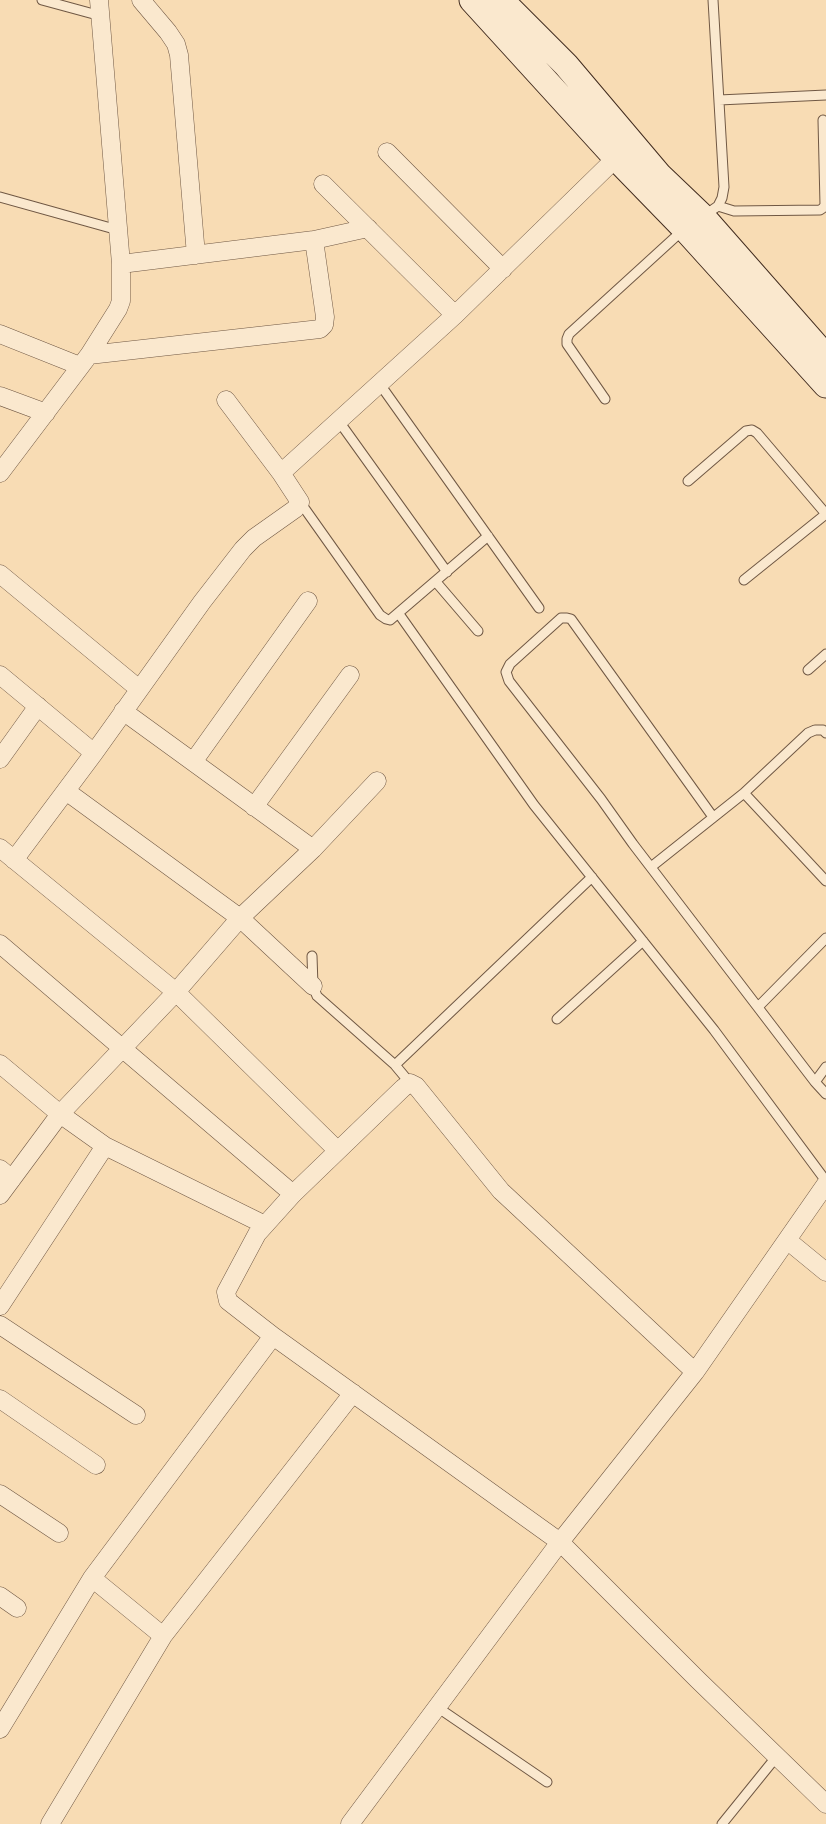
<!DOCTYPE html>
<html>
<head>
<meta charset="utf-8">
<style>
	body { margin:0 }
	canvas { display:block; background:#f8dcb4 }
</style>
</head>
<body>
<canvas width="826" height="1824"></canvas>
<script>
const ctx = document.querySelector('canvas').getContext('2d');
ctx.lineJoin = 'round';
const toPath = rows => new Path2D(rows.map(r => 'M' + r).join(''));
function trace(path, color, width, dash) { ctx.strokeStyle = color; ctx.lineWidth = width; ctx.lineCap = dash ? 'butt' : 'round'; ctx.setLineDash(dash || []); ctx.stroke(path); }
const lane = toPath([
	[42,0,101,16],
	[719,100,826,95],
	[0,197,118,230],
	[718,206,734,211,820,210,823,208,825,205,823,120],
	[705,215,718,206,722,198,724,187,713,0],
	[379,383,539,608],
	[605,399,567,344,567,339,569,334,683,230],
	[338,420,447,572],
	[688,481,746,431,752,430,757,433,826,514],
	[300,502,380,615,386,619,390,620,488,536],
	[744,580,826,514],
	[436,582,478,631],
	[399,614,534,805,714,1030,826,1181],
	[808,670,826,654],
	[744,793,826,881],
	[713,817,571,619,567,618,561,618,510,664,506,672,509,681,601,799,633,844,815,1082,826,1067],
	[651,867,744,793,808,733,815,730,823,730,826,733],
	[312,956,313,986,317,996,395,1065,410,1083],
	[758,1007,826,938],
	[557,1019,643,941],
	[395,1065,592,877],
	[815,1082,826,1094],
	[437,1707,547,1782],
	[722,1824,777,1756]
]);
const street = toPath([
	[141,0,168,32,176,44,179,55,196,255],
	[387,152,503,269],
	[323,184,455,315],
	[121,264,314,240,368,228],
	[0,334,80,366],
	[89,355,320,329,324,325,325,317,314,240],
	[0,396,46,413],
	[226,400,281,473,455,315,616,158],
	[0,473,89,355,118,309,121,301,121,264,99,0],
	[0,574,139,689],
	[0,675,94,753],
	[123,711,313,849],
	[0,759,38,706],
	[193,762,308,601],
	[66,791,240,918,313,986],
	[254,807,350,675],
	[0,848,176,992,337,1150],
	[14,860,94,753,202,602,243,549,254,538,295,509,300,502,281,473],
	[0,944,293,1194],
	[0,1064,60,1114,105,1146,265,1225],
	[0,1169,12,1179],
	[0,1195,60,1114,176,992,240,918,313,849,377,781],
	[787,1240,826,1272],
	[0,1306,105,1146],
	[0,1325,136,1415],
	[695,1372,501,1191,416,1086,410,1083,403,1088,293,1194,257,1234,226,1292,228,1301,273,1336,560,1542,698,1680,826,1804],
	[0,1399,96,1465],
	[0,1494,59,1533],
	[92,1578,163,1636],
	[0,1596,17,1608],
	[0,1729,92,1578,273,1336],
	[50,1824,163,1636,353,1393],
	[350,1824,560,1542,695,1372,826,1184]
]);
const secondary = toPath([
	[472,0,616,158,685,229,826,385],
	[501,0,566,65,659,175,703,217,826,357]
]);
trace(lane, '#705844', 11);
trace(street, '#705844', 19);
trace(secondary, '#422c1f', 27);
trace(lane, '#fae8ce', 9);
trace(street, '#fae8ce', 18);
trace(secondary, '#fae8ce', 25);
</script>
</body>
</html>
